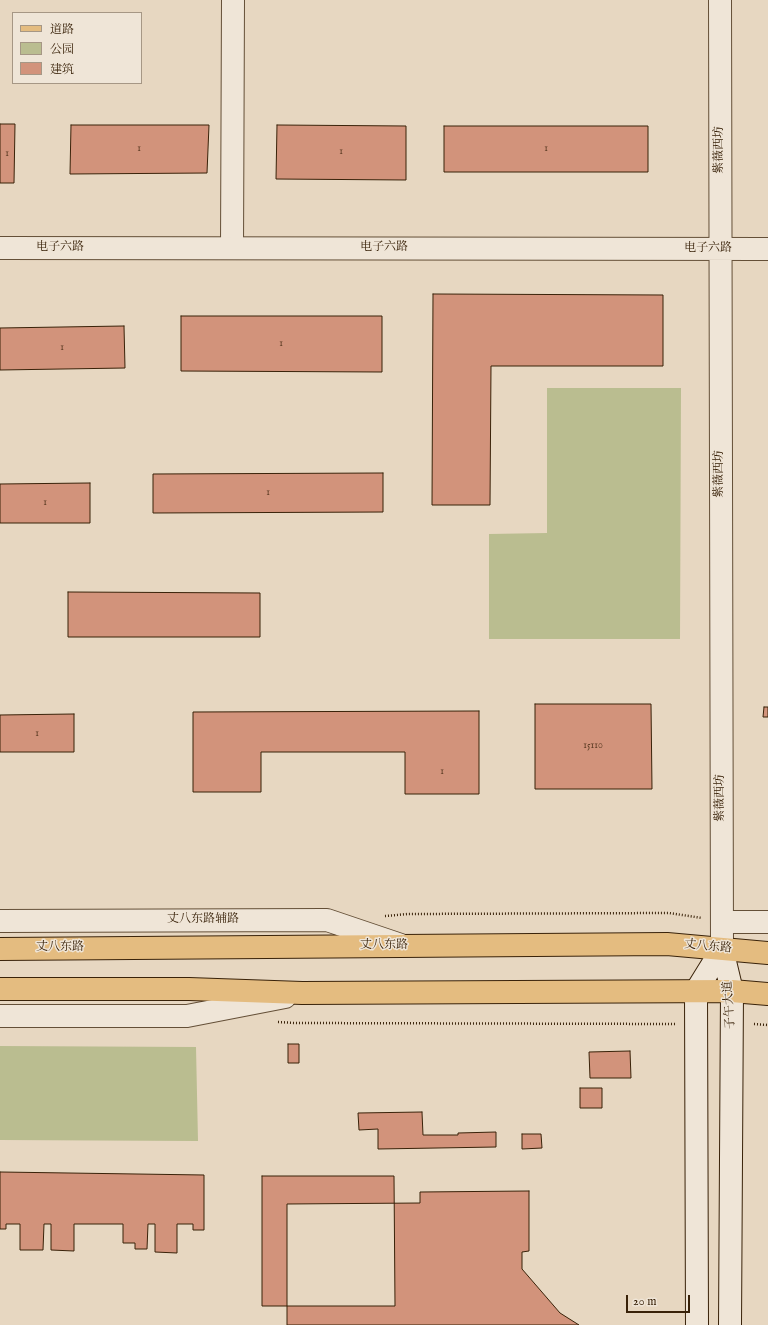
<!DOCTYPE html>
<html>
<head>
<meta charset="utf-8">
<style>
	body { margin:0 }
	#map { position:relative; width:768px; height:1325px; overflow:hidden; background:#e7d7c1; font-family:"IM FELL English","Noto Serif SC",serif }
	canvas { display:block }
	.legend { position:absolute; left:12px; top:12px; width:130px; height:72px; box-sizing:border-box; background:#efe5d7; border:1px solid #a69785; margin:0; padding:5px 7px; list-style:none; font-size:12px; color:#392209 }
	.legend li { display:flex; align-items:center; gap:8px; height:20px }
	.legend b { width:20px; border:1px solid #a69785 }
	.scale { position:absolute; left:626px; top:1295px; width:64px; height:18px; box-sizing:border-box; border:2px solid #392209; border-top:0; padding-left:5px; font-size:12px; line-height:14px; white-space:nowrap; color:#392209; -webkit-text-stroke:3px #efe5d7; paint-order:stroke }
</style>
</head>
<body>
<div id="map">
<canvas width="768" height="1325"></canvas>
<ul class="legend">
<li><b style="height:5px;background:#e4bc80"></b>道路</li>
<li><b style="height:11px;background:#babd90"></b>公园</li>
<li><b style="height:11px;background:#d2937b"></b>建筑</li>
</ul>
<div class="scale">20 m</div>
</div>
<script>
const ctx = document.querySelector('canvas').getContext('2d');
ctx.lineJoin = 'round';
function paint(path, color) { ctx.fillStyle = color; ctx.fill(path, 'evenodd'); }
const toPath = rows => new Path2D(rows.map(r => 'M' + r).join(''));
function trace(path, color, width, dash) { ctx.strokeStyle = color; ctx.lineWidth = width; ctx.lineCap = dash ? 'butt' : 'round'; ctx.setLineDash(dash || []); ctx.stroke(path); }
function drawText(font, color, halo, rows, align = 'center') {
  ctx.font = font + ' "IM FELL English","Noto Serif SC",serif'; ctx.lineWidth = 3; ctx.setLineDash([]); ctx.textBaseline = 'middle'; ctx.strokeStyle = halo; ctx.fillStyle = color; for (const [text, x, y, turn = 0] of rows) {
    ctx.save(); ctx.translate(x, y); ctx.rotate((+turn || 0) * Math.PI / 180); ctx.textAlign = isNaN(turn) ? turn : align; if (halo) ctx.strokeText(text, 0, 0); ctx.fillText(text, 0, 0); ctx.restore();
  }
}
paint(toPath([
	[547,388,681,388,680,639,489,639,489,534,547,533],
	[0,1046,196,1047,198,1141,0,1140]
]), '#babd90');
const building = toPath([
	[0,124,15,124,14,183,0,183,0,124],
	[71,125,209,125,207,173,70,174,71,125],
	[277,125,406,126,406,180,276,179,277,125],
	[444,126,648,126,648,172,444,172,444,126],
	[433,294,663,295,663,366,491,366,490,505,432,505,433,294],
	[181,316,382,316,382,372,181,371,181,316],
	[124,326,125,368,0,370,0,328,124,326],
	[383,473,383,512,153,513,153,474,383,473],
	[90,483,90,523,0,523,0,484,90,483],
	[68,592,260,593,260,637,68,637,68,592],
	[535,704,651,704,652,789,535,789,535,704],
	[764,707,768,707,768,717,763,717,764,707],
	[479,711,479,794,405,794,405,752,261,752,261,792,193,792,193,712,479,711],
	[74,714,74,752,0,752,0,715,74,714],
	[288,1044,299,1044,299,1063,288,1063,288,1044],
	[630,1051,631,1078,590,1078,589,1052,630,1051],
	[580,1088,602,1088,602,1108,580,1108,580,1088],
	[422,1112,423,1135,458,1135,458,1133,496,1132,496,1147,378,1149,378,1129,359,1130,358,1113,422,1112],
	[522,1134,541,1134,542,1148,522,1149,522,1134],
	[0,1172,204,1175,204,1230,193,1230,193,1224,177,1224,177,1253,155,1252,155,1224,148,1224,147,1249,135,1249,135,1243,123,1243,123,1224,74,1224,74,1251,51,1250,51,1224,44,1224,43,1250,20,1250,20,1224,6,1224,6,1229,0,1229,0,1172],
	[262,1176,394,1176,395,1306,262,1306,262,1176],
	[529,1191,529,1251,522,1252,522,1269,560,1313,579,1325,287,1325,287,1204,420,1203,420,1192,529,1191]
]);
paint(building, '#d2937b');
trace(building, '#392209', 1);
const minor = toPath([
	[232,248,233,0],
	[0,921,327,920,401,945],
	[722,922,768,922],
	[0,1016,187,1016,285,997]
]);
const tertiary = toPath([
	[720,0,722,949],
	[0,248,768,249]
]);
const secondary = toPath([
	[722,949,732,991,730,1325],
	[697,1325,696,991,722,949]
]);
const primary = toPath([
	[0,949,667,944,768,953],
	[0,989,189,989,302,993,732,991,768,994]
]);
trace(minor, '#644f37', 24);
trace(tertiary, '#644f37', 24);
trace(secondary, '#392209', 24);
trace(primary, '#392209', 24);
trace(toPath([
	[385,916,408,914,669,913,702,918],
	[278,1022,295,1023,675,1024],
	[754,1024,768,1025]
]), '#392209', 2.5, [1, 2]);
trace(minor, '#efe5d7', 22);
trace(tertiary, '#efe5d7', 22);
trace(secondary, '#efe5d7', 22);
trace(primary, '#e4bc80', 22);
drawText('10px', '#5f3e26', null, [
	["1",139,149],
	["1",546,149],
	["1",341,152],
	["1",7,154],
	["1",281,344],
	["1",62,348],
	["1",268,493],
	["1",45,503],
	["1",37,734],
	["15110",593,746],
	["1",442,772]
]);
drawText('12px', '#392209', '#efe5d7', [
	["紫薇西坊",720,150,-90],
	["电子六路",60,248],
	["电子六路",384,248],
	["电子六路",708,249],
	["紫薇西坊",720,474,-90],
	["紫薇西坊",721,798,-90],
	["丈八东路辅路",203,920],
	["丈八东路",384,946],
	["丈八东路",708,947,5],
	["丈八东路",60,948],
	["子午大道",730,1005,-94]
]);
</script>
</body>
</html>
